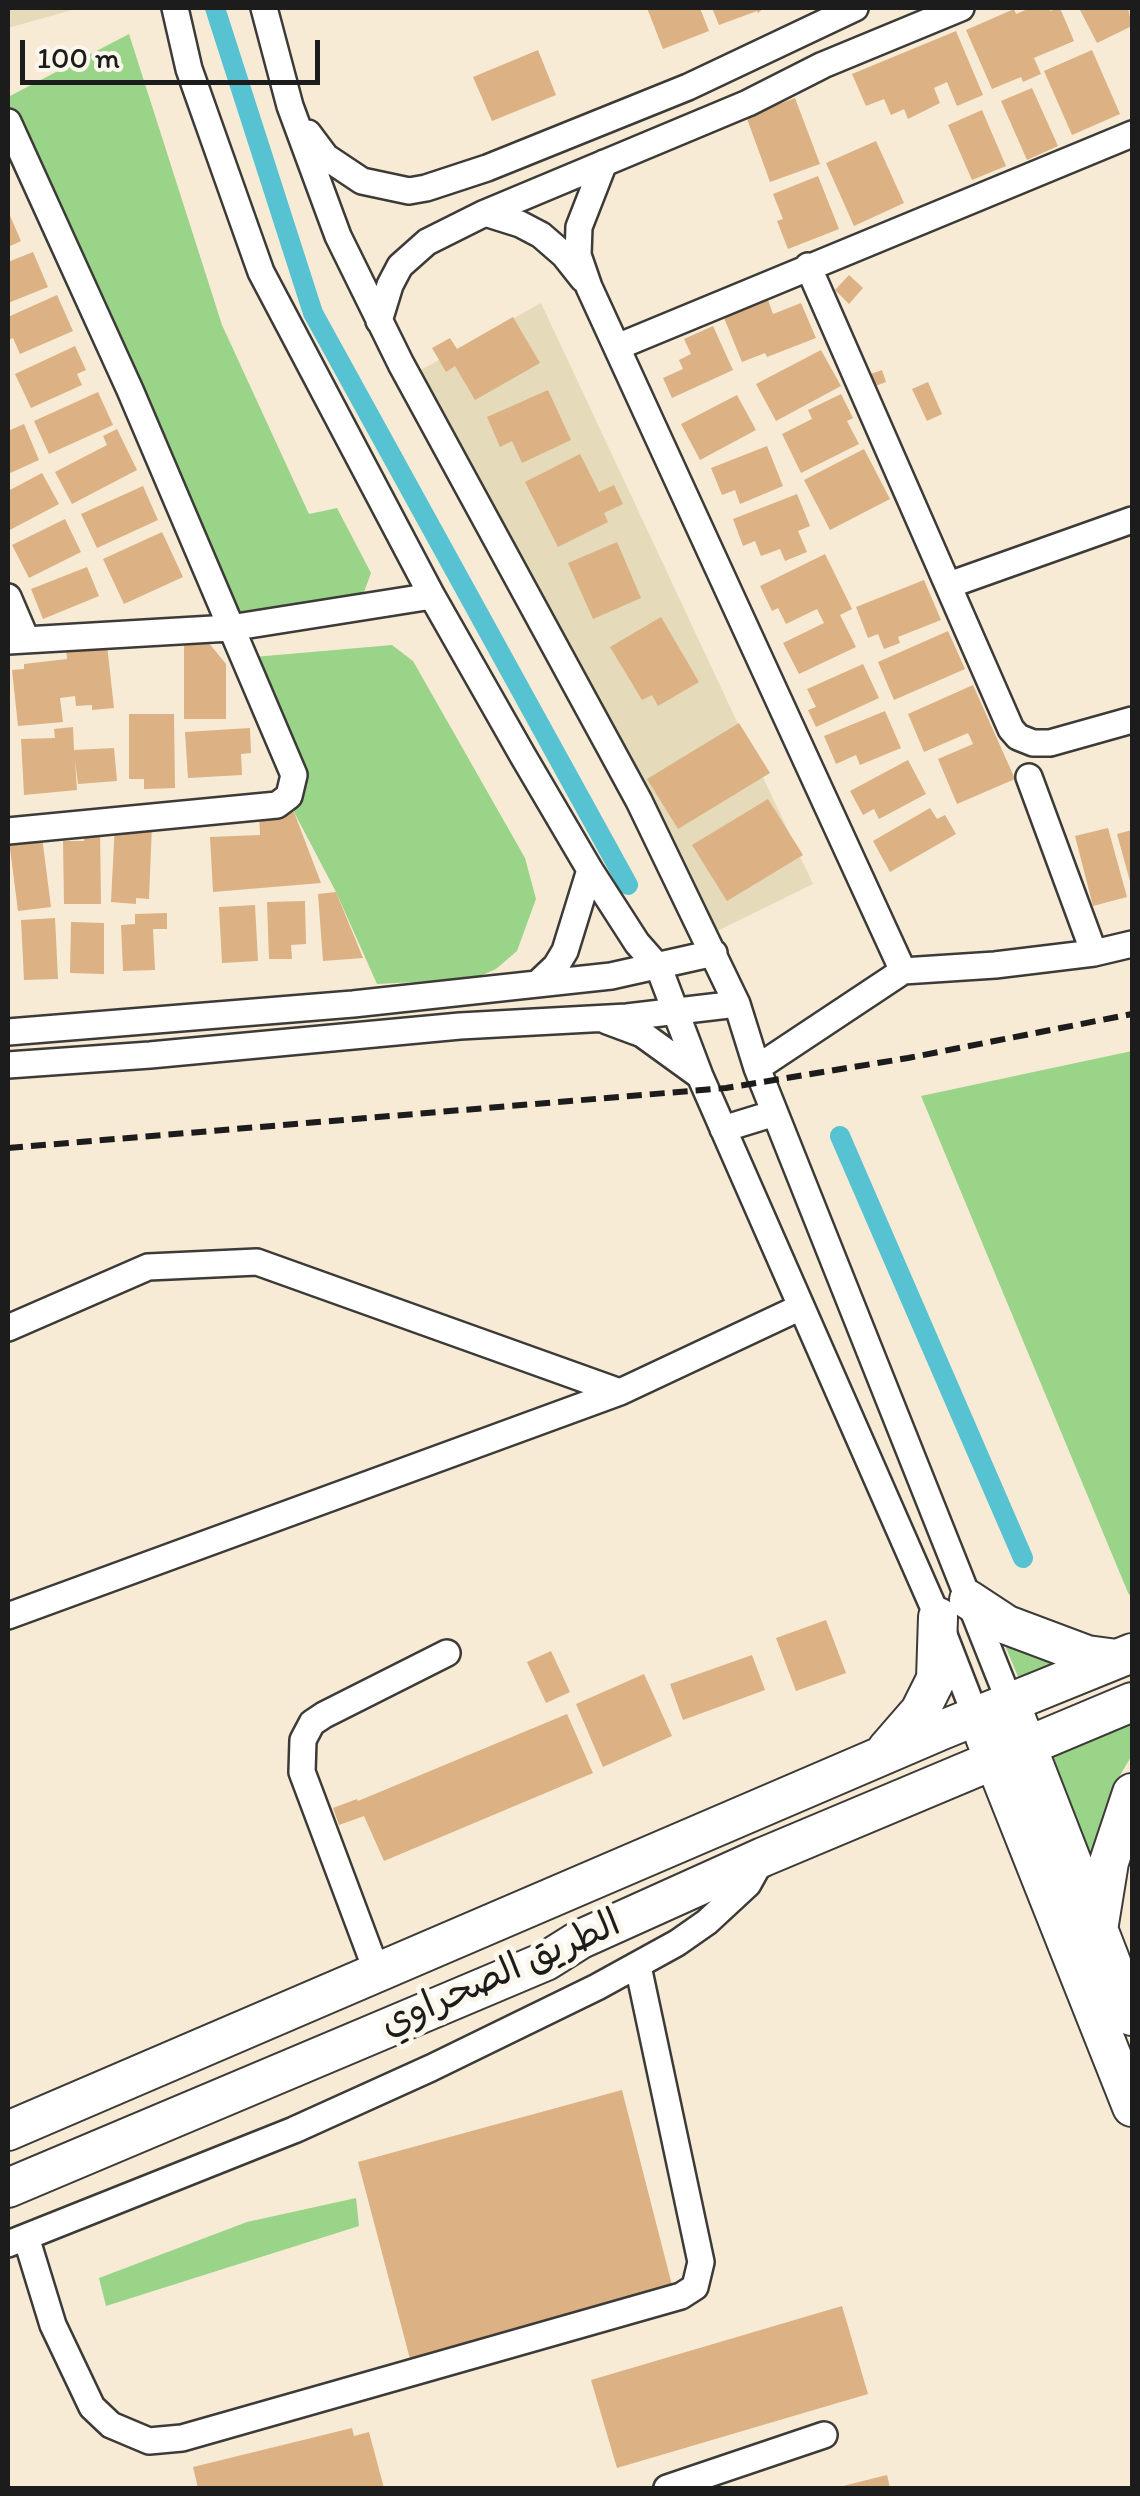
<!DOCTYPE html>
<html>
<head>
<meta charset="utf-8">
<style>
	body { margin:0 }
	#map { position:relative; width:1140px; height:2496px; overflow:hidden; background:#f7ebd6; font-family:Itim,sans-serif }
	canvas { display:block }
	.frame { position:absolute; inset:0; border:10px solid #1c1c1c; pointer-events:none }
	.scale { position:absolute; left:20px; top:40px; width:300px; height:45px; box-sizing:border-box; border:5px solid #1c1c1c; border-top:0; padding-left:12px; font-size:30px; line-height:35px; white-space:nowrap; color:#1c1c1c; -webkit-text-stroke:8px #fbf7ec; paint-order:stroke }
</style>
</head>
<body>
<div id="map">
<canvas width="1140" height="2496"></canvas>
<div class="frame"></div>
<div class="scale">100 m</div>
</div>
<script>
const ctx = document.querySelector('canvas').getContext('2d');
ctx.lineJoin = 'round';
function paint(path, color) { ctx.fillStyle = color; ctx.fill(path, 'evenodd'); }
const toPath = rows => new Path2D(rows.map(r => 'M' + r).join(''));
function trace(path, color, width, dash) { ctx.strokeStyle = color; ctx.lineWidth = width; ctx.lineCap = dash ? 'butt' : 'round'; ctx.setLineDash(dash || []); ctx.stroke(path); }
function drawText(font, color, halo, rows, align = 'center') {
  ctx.font = font + ' Itim,"Playpen Sans Arabic",sans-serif'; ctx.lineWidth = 10; ctx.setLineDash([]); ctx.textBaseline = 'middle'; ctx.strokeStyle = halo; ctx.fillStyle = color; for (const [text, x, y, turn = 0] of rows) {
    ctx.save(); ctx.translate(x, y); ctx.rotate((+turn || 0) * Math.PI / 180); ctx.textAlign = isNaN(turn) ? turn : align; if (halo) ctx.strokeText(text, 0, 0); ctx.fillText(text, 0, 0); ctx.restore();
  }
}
paint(toPath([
	[8,8,79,8,8,28],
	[541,303,813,884,701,939,403,380]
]), '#e5dbba');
paint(toPath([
	[129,34,222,325,309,514,337,508,371,573,361,600,236,617,8,122,8,97],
	[392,645,413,661,525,858,536,899,517,951,496,969,473,979,377,984,336,892,294,812,239,674,254,657],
	[1132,1051,1132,1593,1129,1595,921,1096],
	[1001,1636,1080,1666,1024,1691],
	[1132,1716,1132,1755,1112,1789,1101,1820,1092,1867,1049,1749],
	[356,2198,359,2226,106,2306,99,2278,247,2222]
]), '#9ad488');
trace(toPath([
	[215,8,313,313,628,885],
	[840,1136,1023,1558]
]), '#57c2d2', 20);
paint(toPath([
	[647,8,700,8,709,31,663,49],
	[712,8,764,8,758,13,757,11,719,25],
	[1030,8,1049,8,1050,11,1060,8,1074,41,1034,58,1041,74,1023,82,1021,77,992,89,966,30,1014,9,1016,14],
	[1079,8,1128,8,1132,26,1097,43],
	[956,31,983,95,957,106,947,82,934,88,940,103,908,119,904,109,891,115,884,99,866,106,852,74],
	[538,50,556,95,492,121,473,77],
	[1092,50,1120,114,1072,135,1044,71],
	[1032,88,1058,146,1027,160,1001,101],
	[795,98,820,164,770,182,746,116],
	[982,110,1006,166,972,180,948,125],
	[876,141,904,203,854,226,826,163],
	[818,176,839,229,788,249,777,221,783,219,773,194],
	[8,211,21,241,8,247],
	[33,252,48,287,8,303,8,262],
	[849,275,863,288,849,304,835,290],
	[57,295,73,331,20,354,13,338,8,340,8,317],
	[768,300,773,314,801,303,816,338,767,357,765,353,742,362,724,318],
	[513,317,540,363,475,400,455,366,446,372,432,348,450,338,457,349],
	[713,326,733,370,672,398,663,378,683,369,679,360,691,354,684,339],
	[75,346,86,370,77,374,82,385,31,408,15,374],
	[821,350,841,386,776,421,756,384],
	[882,370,886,382,873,387,868,375],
	[928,382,942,414,927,421,912,389],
	[548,390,571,440,522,463,512,441,500,447,487,417],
	[98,392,113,425,49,454,34,421],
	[841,394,853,418,847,421,859,444,801,473,782,434,812,419,808,410],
	[737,395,756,430,700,460,681,424],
	[24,424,39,460,8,474,8,431],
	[117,429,137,470,72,504,55,472,107,445,103,436],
	[767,446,783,486,740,504,735,490,722,495,711,468],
	[864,449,890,499,830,530,804,480],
	[580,454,599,492,614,485,623,504,604,513,608,522,558,547,525,482],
	[42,473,59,504,8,531,8,491],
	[143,486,158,520,97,548,81,514],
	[797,494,810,526,798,531,807,552,785,561,780,549,761,556,755,541,743,546,733,519],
	[65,519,81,552,29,578,12,545],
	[162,532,183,577,124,604,103,559],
	[617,542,641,598,593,619,568,563],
	[825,554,852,609,840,615,856,647,799,674,783,643,824,623,817,609,786,624,778,608,772,611,760,586],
	[87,567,99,596,43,619,31,589],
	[924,580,941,620,898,637,900,643,884,649,878,634,868,638,856,607],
	[661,617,699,682,658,706,652,695,642,700,610,647],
	[948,631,965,669,894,700,878,662],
	[106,636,114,708,92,710,92,705,76,706,75,696,60,698,63,722,18,726,12,670,24,669,24,664,67,659,65,641],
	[184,642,208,642,226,664,226,719,184,719],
	[863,664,879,698,816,727,808,710,816,707,807,689],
	[973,685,1015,779,957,804,938,759,973,744,968,733,924,752,908,714],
	[885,711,901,748,860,765,856,755,836,764,824,736],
	[129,714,174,714,175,788,144,789,144,779,129,779],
	[739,723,770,773,678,829,647,779],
	[73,727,74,750,114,748,117,781,78,784,75,761,77,790,24,795,21,739,55,738,54,729],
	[250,728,251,753,241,754,242,775,188,778,185,732],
	[908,760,926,794,879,819,874,809,863,815,850,791],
	[768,799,803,855,727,901,692,845],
	[930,808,937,819,945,815,956,834,890,872,873,841],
	[294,812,321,883,213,892,210,837,260,835,259,813],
	[115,823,152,825,149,899,136,898,136,904,111,902],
	[100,828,101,904,64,904,63,841,84,841,84,829],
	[1108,828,1127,897,1093,906,1075,836],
	[1132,830,1132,885,1131,885,1117,834],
	[42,837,51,907,18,911,9,841],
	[336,892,363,958,323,961,318,894],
	[305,901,306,944,291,945,292,959,269,959,267,902],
	[255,905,258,961,222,963,219,907],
	[167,913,167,929,153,929,155,970,123,971,121,925,135,924,135,914],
	[55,918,58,979,24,980,21,920],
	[71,922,104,923,104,974,70,973],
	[826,1620,846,1673,796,1691,776,1638],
	[551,1651,570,1692,546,1703,527,1662],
	[752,1655,765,1690,683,1720,670,1684],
	[644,1674,672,1736,603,1767,576,1704],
	[567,1714,593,1773,384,1861,364,1816,339,1825,333,1808,357,1799,358,1801],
	[622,2090,674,2293,410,2359,358,2162],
	[842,2306,868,2394,617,2468,591,2380],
	[352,2428,354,2436,369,2432,384,2488,198,2488,193,2467],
	[887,2475,890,2488,839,2488,839,2487]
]), '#dcb183');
const minor = toPath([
	[175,8,189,69,261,272,432,596,523,756,590,870,637,943,659,968,700,1076,932,1604,976,1717],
	[264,8,290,106,338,236,401,364,639,801,737,1004,757,1068,1010,1703],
	[8,122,130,390,294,775,289,796,277,805,8,831],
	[308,133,326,157,362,181,409,191,426,188,487,168,688,87,855,8],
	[604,163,579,227,578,255,589,287,903,971],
	[485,213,520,224,541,235,564,255,583,279],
	[808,266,1011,729,1018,737,1033,743,1050,743,1132,720],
	[379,321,390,285,400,266,427,242,485,213,748,103,823,65,961,8],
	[617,347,1132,134],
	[949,585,1132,520],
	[8,597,26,639],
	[8,641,230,628,432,596],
	[1029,777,1094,953],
	[537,984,556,966,565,951,590,870],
	[607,1021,642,1034,700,1076],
	[8,1032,353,1004,611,976,714,953],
	[8,1065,150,1055,460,1026,627,1017,737,1004],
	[757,1068,903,971,995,965,1094,953,1132,944],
	[723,1129,775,1113],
	[8,1328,148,1267,257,1262,620,1392],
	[8,1616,620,1392,801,1307],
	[377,1972,302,1772,303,1740,312,1723,324,1715,447,1653],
	[26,2237,53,2325,92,2407,111,2425,149,2441,182,2438,681,2296,695,2287,701,2262,638,1966],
	[8,2244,294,2130,431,2068,597,1987,677,1943,707,1922,748,1884,763,1857],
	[667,2488,824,2435]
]);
const highway = toPath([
	[969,1600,1007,1625,1087,1655,1117,1659],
	[1017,1721,1132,2016],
	[985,1737,1132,2107],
	[887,1749,920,1711,936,1679,938,1617],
	[1098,1930,1109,1862,1132,1793],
	[8,2131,942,1730,1132,1653],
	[8,2188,546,1961,581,1939,763,1857,1132,1702]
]);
trace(minor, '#3d3b38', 30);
trace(highway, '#3d3b38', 42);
trace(minor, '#fff', 25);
trace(highway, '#fff', 38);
trace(toPath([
	[8,1148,726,1088,908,1058,1132,1014]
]), '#1c1c1c', 6, [15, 8]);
drawText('38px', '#1c1c1c', '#fbf7ec', [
	["الطريق الصحراوي",501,1975,-24]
]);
</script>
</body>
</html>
